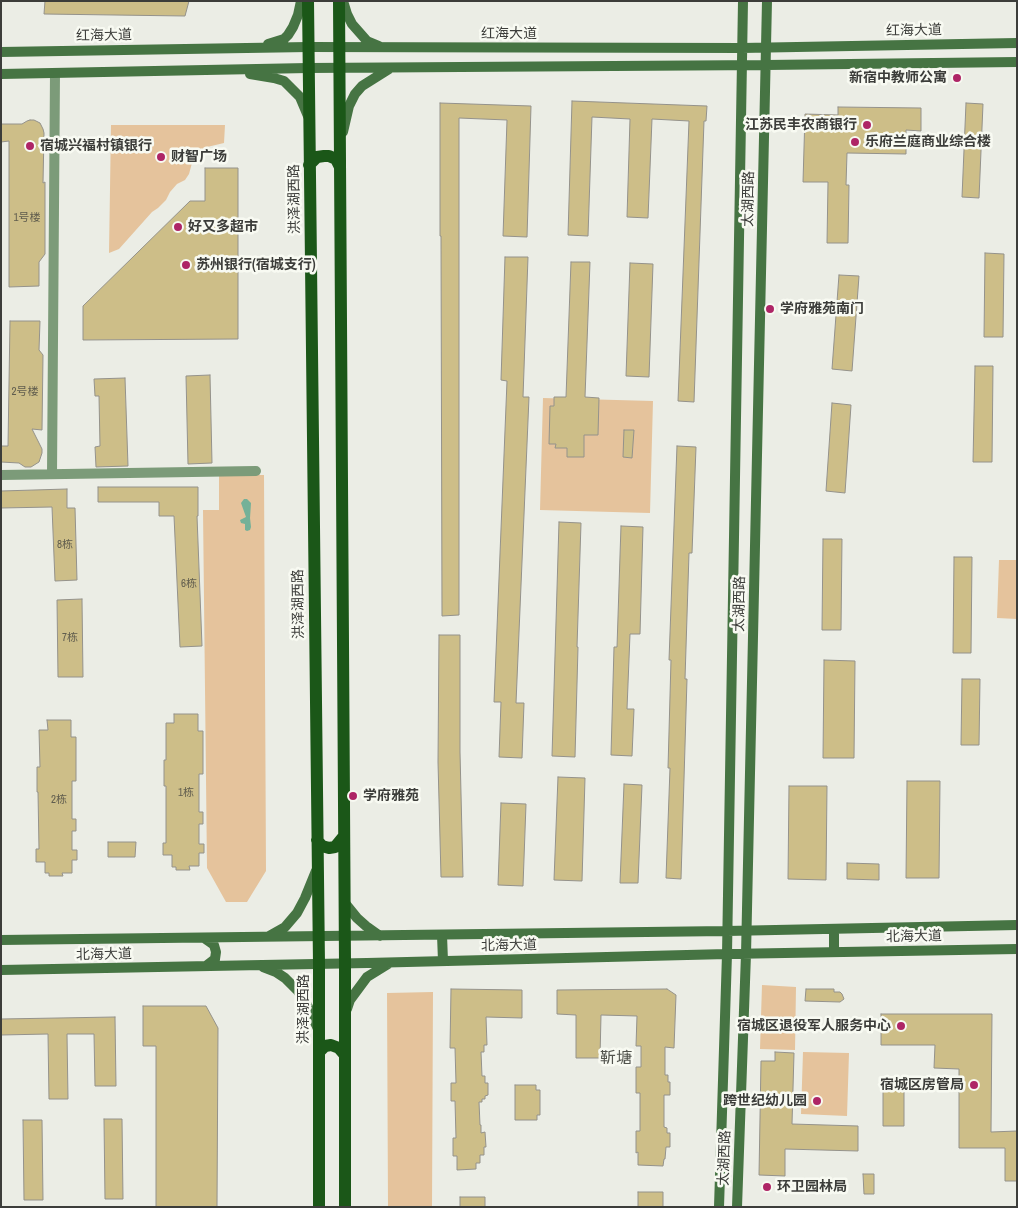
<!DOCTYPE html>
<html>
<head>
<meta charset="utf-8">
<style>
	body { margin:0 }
	#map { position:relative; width:1018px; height:1208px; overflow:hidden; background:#ebede5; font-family:"Archivo Narrow",sans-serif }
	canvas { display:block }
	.frame { position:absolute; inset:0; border:2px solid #3c3d3a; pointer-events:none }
</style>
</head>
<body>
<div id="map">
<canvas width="1018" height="1208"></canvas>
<div class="frame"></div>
</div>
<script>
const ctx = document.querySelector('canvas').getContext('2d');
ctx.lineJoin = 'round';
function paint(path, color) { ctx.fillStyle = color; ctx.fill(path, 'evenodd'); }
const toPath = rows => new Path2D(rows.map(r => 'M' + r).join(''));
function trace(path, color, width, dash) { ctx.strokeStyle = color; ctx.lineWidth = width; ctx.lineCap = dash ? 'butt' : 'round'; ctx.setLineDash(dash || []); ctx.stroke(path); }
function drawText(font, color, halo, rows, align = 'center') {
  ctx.font = font + ' "Archivo Narrow","Noto Sans SC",sans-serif'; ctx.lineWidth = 5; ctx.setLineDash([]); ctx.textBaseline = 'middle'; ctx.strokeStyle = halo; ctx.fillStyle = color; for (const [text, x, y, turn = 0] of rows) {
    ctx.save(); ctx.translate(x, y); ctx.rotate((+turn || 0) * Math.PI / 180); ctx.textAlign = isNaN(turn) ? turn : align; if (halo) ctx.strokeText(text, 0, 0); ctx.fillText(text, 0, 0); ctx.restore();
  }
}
paint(toPath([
	[111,125,225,125,224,143,207,147,192,163,189,174,185,180,177,184,170,192,166,200,158,208,152,212,119,249,109,253],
	[543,398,653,401,650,513,540,510],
	[219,475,264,475,266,871,247,902,226,902,207,868,203,510,219,510],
	[999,560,1017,560,1017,619,997,618],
	[762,985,796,987,795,1050,760,1049],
	[433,992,432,1207,388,1207,387,993],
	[803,1052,849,1053,847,1116,801,1114]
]), '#e5c39c');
paint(toPath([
	[244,499,247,499,251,503,250,518,251,527,250,530,247,531,245,530,245,524,241,523,240,520,246,517,241,503]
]), '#74b198');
const building = toPath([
	[45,1,189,1,185,16,44,14,45,1],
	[572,101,707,106,706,121,704,121,694,402,678,401,689,121,652,119,648,218,627,217,630,119,592,117,588,236,568,235,572,101],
	[440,103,531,106,527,237,503,236,507,120,459,118,459,615,442,616,441,236,440,236,440,103],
	[966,103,983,104,979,198,962,197,966,103],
	[838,107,921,108,921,131,906,130,906,154,847,153,846,185,849,185,848,243,827,243,828,182,803,182,805,114,838,115,838,107],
	[30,120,34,120,40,123,43,129,44,133,43,183,45,182,45,254,39,262,39,286,9,287,9,141,1,142,1,124,22,124,27,121,30,120],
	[205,168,238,168,238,339,83,340,83,306,190,201,205,201,205,168],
	[985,253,1004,254,1003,337,984,337,985,253],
	[505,257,528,257,523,397,529,397,516,703,524,703,522,758,499,757,501,702,494,702,507,381,501,380,505,257],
	[571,262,590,262,585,397,599,398,598,435,584,435,584,457,567,457,567,448,555,448,556,444,549,444,550,406,554,406,554,397,566,397,571,262],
	[630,263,653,264,649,377,626,376,630,263],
	[839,275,859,276,852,371,832,369,839,275],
	[10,321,40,321,39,350,43,355,42,430,32,429,42,449,42,453,39,462,31,467,25,467,19,463,1,462,1,446,8,446,10,321],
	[975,366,993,366,992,462,973,462,975,366],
	[210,375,212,463,188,464,186,376,210,375],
	[125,378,128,466,96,467,95,447,100,446,99,396,95,396,94,379,125,378],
	[832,403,851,405,845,493,826,491,832,403],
	[624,430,634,430,632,458,623,457,624,430],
	[677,446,696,447,692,553,689,553,685,679,687,679,681,879,666,878,670,768,668,768,671,660,669,660,677,446],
	[98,487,198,487,198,516,197,516,202,646,180,647,174,516,159,516,159,502,98,502,98,487],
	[67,489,67,508,75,508,77,580,55,581,52,507,1,508,1,491,67,489],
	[559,522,581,523,577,647,578,647,575,757,552,756,559,522],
	[621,526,643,527,640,634,630,634,627,709,634,709,632,756,611,755,614,647,617,647,621,526],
	[823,539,842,539,841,630,822,630,823,539],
	[954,557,972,557,971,653,953,653,954,557],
	[82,599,83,677,58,677,57,600,82,599],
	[439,635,460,635,460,752,463,877,441,877,438,762,439,635],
	[824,660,855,661,854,758,823,758,824,660],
	[962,679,980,679,979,745,961,745,962,679],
	[174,714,198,714,198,731,203,731,203,774,199,774,199,812,203,812,203,824,199,824,199,844,204,844,204,853,199,853,199,866,189,866,190,870,176,870,176,867,172,867,172,855,163,855,163,843,166,843,166,786,164,786,164,760,166,760,166,723,174,723,174,714],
	[47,720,71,720,71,737,76,737,76,781,72,781,72,819,76,819,76,831,72,831,72,850,77,850,77,860,72,860,72,873,62,873,63,876,49,876,49,873,45,873,45,862,36,862,36,849,39,849,38,792,37,792,37,767,40,767,39,730,48,730,47,720],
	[558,777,585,778,582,881,554,880,558,777],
	[907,781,940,781,939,878,906,878,907,781],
	[624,784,642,785,638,883,620,883,624,784],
	[789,786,827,786,826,880,788,879,789,786],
	[501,803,526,804,523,886,498,885,501,803],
	[108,842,136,842,135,857,108,857,108,842],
	[847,863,879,864,879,880,847,879,847,863],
	[451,989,522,990,522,1018,486,1017,487,1045,484,1045,484,1052,481,1052,482,1076,485,1076,485,1083,488,1083,488,1095,485,1096,485,1099,482,1099,482,1102,479,1102,480,1125,481,1125,481,1133,485,1132,486,1147,484,1147,484,1155,480,1155,480,1163,476,1163,476,1169,457,1170,457,1156,453,1156,453,1138,456,1138,455,1101,451,1101,451,1083,456,1083,455,1048,450,1048,451,989],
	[667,989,676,995,674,1048,665,1047,665,1075,668,1075,668,1082,670,1082,670,1095,664,1095,664,1127,667,1128,667,1133,670,1133,670,1147,666,1147,665,1159,664,1159,663,1166,638,1165,638,1152,636,1153,636,1131,640,1131,640,1093,636,1093,636,1067,641,1067,641,1046,636,1046,637,1016,601,1015,600,1058,576,1058,576,1015,557,1014,557,990,667,989],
	[806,989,834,989,834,992,840,992,842,994,844,999,840,1002,805,1001,806,989],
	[143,1006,206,1006,218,1028,217,1207,156,1207,156,1046,143,1046,143,1006],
	[881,1014,992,1014,991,1132,1017,1131,1017,1181,1005,1181,1005,1148,959,1148,959,1069,934,1068,935,1045,881,1045,881,1014],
	[115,1017,116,1086,95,1086,94,1034,67,1034,68,1099,49,1099,48,1034,1,1035,1,1019,115,1017],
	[775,1052,794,1053,792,1124,858,1126,858,1151,785,1149,785,1176,759,1175,761,1061,775,1061,775,1052],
	[883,1084,904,1084,904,1126,883,1126,883,1084],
	[515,1085,536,1085,536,1090,540,1090,540,1115,537,1115,537,1120,515,1120,515,1085],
	[104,1119,122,1119,123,1199,105,1199,104,1119],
	[23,1120,42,1120,43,1200,24,1200,23,1120],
	[863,1174,874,1174,874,1194,864,1194,863,1174],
	[638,1192,663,1192,663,1207,638,1207,638,1192],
	[460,1197,485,1197,485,1207,460,1207,460,1197]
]);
paint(building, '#cdbe88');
trace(building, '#94928b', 1);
trace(toPath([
	[52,474,55,73],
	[1,475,256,471]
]), '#7c9b79', 10);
trace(toPath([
	[343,1,347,14,352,24,367,41,379,46],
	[268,44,284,39,288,35,293,27,298,15,301,1],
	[1,52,308,47,742,48,1017,43],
	[1,74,308,68,766,65,1017,62],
	[250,74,274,78,284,81,300,97,308,116],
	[343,132,349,106,355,94,362,86,389,69],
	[344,902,357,918,366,926,380,936],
	[834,929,834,952],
	[442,935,443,961],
	[269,936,285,927,297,913,305,898,316,871],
	[204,938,214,945,216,952,215,959,206,966],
	[1,940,727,931,1017,925],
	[263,967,276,972,285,978,298,991,308,1007,318,1029],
	[1,970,367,963,727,954,1017,949],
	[347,1009,350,1000,367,977,388,964],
	[719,1207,727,954,743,1],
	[737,1207,746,954,767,1]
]), '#467443', 10);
trace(toPath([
	[308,1,319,964,319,1207],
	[339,1,345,964,345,1207],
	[309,165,317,157,324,156,329,156,336,159,340,167],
	[317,840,322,846,329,848,335,847,344,836],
	[319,1052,325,1046,331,1045,339,1048,345,1055]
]), '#1b5718', 12);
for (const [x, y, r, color] of [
	[957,78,5,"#ae2566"],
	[867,125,5,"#ae2566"],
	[855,142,5,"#ae2566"],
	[30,146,5,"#ae2566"],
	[161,157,5,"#ae2566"],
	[178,227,5,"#ae2566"],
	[186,265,5,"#ae2566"],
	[770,309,5,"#ae2566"],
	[353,796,5,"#ae2566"],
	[901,1026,5,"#ae2566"],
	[974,1085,5,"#ae2566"],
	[817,1101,5,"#ae2566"],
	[767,1187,5,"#ae2566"]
]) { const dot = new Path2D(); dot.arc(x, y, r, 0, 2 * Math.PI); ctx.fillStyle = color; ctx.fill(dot); trace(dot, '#f8faf2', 2); }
drawText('11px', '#605d4e', null, [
	["1号楼",27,218],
	["2号楼",25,392],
	["8栋",65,545],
	["6栋",189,584],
	["7栋",70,638],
	["1栋",186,793],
	["2栋",59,800]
]);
drawText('14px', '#3c3d3a', '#f8faf2', [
	["红海大道",914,31,-1],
	["红海大道",509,34],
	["红海大道",104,36,-1],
	["洪泽湖西路",295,199,-91],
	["太湖西路",749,199,-89],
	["洪泽湖西路",299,604,-91],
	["太湖西路",740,604,-89],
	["北海大道",914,937,-1],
	["北海大道",509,946,-1],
	["北海大道",104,955,-1],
	["洪泽湖西路",304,1009,-90],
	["太湖西路",725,1158,-88]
]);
drawText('bold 14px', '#3c3d3a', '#f8faf2', [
	["新宿中教师公寓",947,78,"right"],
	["江苏民丰农商银行",857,125,"right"],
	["乐府兰庭商业综合楼",865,142],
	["宿城兴福村镇银行",40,146],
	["财智广场",171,157],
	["好又多超市",188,227],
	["苏州银行(宿城支行)",196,265],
	["学府雅苑南门",780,309],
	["学府雅苑",363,796],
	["宿城区退役军人服务中心",891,1026,"right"],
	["宿城区房管局",964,1085,"right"],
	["跨世纪幼儿园",807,1101,"right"],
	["环卫园林局",777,1187]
], 'left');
drawText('16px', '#52544e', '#f8faf2', [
	["靳塘",616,1059]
]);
</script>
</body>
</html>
